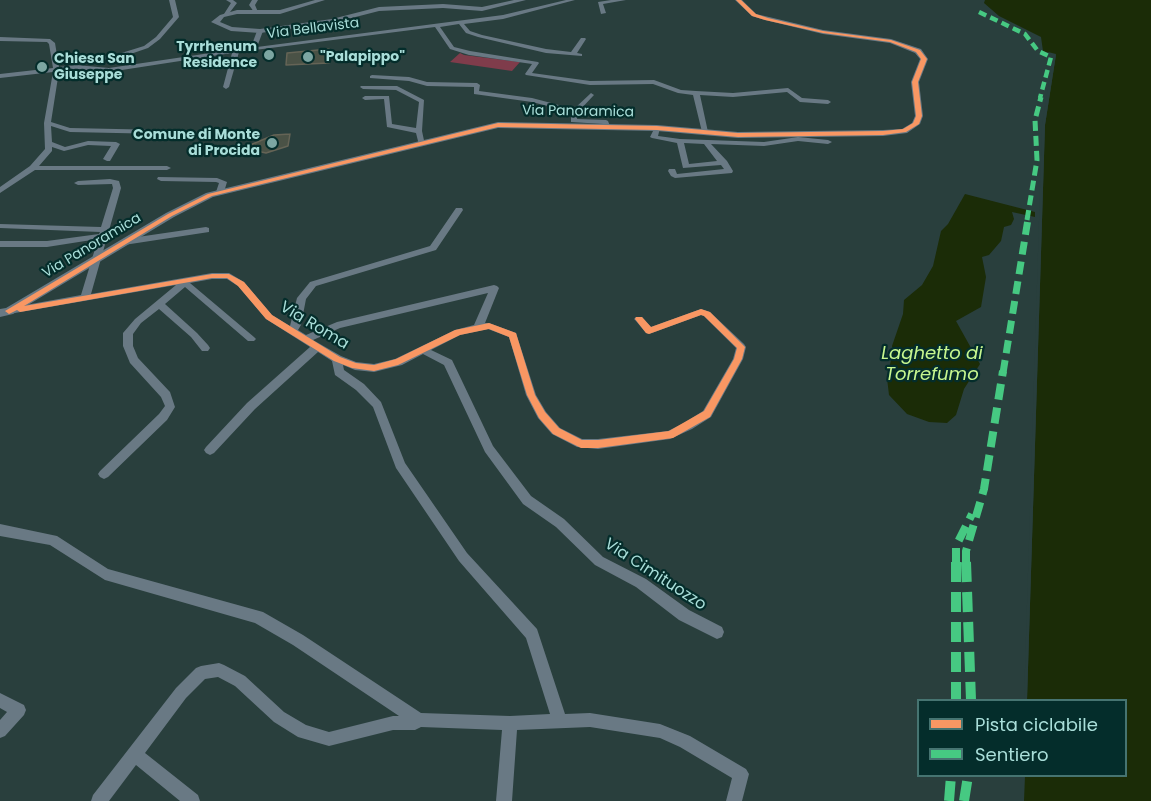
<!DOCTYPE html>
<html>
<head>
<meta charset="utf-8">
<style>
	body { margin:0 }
	#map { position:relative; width:1151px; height:801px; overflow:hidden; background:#293f3d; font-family:Poppins,sans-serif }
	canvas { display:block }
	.legend { position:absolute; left:917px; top:699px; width:210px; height:78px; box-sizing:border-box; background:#042d2b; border:2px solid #467471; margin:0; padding:8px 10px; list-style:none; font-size:18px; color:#a9ded9 }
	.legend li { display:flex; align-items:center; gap:12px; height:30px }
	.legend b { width:30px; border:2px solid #467471 }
</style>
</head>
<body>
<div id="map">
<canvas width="1151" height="801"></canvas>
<ul class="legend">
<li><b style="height:8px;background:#f99763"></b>Pista ciclabile</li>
<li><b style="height:8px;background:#46c982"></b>Sentiero</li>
</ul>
</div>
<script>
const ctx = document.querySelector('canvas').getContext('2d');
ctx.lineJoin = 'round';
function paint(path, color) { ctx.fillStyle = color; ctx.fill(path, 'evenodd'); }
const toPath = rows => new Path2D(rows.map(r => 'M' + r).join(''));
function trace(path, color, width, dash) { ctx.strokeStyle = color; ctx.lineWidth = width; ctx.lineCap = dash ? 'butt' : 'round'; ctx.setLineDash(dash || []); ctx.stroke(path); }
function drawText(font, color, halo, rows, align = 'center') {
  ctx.font = font + ' Poppins,sans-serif'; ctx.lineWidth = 4.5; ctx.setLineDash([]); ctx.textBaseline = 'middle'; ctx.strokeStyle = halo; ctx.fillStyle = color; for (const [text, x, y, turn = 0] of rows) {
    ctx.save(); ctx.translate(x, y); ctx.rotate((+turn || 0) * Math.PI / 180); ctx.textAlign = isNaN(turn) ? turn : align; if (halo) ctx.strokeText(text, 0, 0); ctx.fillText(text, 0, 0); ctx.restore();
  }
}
paint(toPath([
	[460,53,464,55,520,62,512,71,450,62]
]), '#7f3c4b');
paint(toPath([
	[985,0,1151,0,1151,801,1024,801,1025,776,1126,776,1126,700,1027,700,1045,125,1056,55,1043,51,1041,37,999,16,984,3],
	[965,194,1035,212,1035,217,1012,212,1014,219,1011,225,1004,227,1001,241,989,255,982,257,986,277,981,307,956,321,980,364,964,389,956,415,947,423,929,422,907,414,889,395,887,378,893,351,892,346,903,314,904,300,922,285,933,266,941,231,948,224]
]), '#1b2c07');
paint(toPath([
	[1048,52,1056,54,1045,125,1027,700,1024,700,1042,125,1053,57]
]), '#293f3d');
const building = toPath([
	[329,49,329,63,286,65,287,53,329,49],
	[290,134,288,146,266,153,243,148,274,135,290,134]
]);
paint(building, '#4a5246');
trace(building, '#656456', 1.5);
paint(toPath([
	[169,0,175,0,179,17,160,39,148,48,116,59,70,63,67,61,70,59,115,55,144,46,156,37,173,17,169,0],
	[226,0,233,0,237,3,227,16,224,14,231,3,226,0],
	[252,0,258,0,255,5,258,12,254,12,249,5,252,0],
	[566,0,575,0,503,19,464,24,470,31,482,35,546,49,571,52,581,38,585,38,586,39,577,53,582,54,582,56,546,53,478,37,466,33,459,24,440,27,454,47,470,51,538,62,539,63,532,73,590,81,654,80,681,90,696,91,733,93,788,88,802,98,828,100,831,102,828,104,800,102,787,92,733,97,700,95,708,132,705,134,702,132,693,95,678,93,653,84,590,85,526,75,525,74,532,64,469,55,450,49,435,27,239,52,229,87,226,89,223,87,232,53,109,72,76,69,59,71,51,122,70,128,163,130,166,132,163,134,70,132,51,126,52,142,65,147,88,141,116,142,120,144,110,161,107,161,103,159,111,146,88,145,64,151,52,147,52,151,39,166,167,166,171,168,167,170,35,170,0,193,0,187,30,166,45,149,44,123,53,72,0,78,0,74,53,68,49,44,47,42,0,41,0,37,50,39,55,43,59,67,76,65,109,68,251,47,257,31,260,29,263,31,257,47,503,15,566,0],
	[611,0,626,0,603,4,606,13,601,14,598,2,611,0],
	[372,75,409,77,427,82,477,83,480,85,479,91,532,98,574,109,591,93,594,95,578,112,577,119,606,120,608,121,610,126,607,128,605,127,603,124,571,122,571,112,532,102,474,94,474,87,427,86,409,81,370,78,370,76,372,75],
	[361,86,397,86,424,100,422,131,425,145,419,145,416,133,387,127,384,99,365,100,362,98,365,96,389,96,392,124,416,128,419,102,396,90,363,89,360,87,361,86],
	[655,127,660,128,658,136,680,139,764,142,798,137,828,140,832,142,828,144,798,141,764,146,711,144,727,161,733,171,732,173,675,178,671,176,668,171,669,169,675,169,677,174,724,169,721,165,683,168,677,143,652,138,650,137,655,127],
	[684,143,704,144,717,161,689,164,684,143],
	[158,177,217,178,227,182,224,192,220,194,216,192,219,183,216,182,161,181,157,179,158,177],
	[110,179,119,181,121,188,91,294,212,273,229,273,244,282,272,315,290,326,297,298,310,282,430,246,456,208,462,208,463,210,436,250,316,286,306,299,301,325,298,330,306,335,337,322,494,285,497,286,499,288,485,323,489,323,516,333,536,395,546,412,560,428,582,439,598,439,668,431,684,423,703,411,733,359,736,348,704,316,701,315,649,334,646,333,636,321,634,319,636,317,642,317,651,327,701,309,710,312,744,344,746,347,743,359,711,417,692,429,670,439,598,449,577,447,552,434,538,418,526,395,509,337,488,329,460,335,431,350,452,360,493,446,531,496,564,519,603,557,646,579,689,610,722,627,724,632,722,637,717,639,679,620,636,587,595,565,556,527,523,504,485,452,444,365,423,354,402,365,374,372,355,370,343,365,344,370,364,384,381,402,405,463,467,553,537,629,565,714,590,713,660,724,690,736,746,769,749,774,742,801,726,801,732,778,680,747,660,738,590,727,517,730,512,801,496,801,502,730,421,727,415,730,393,730,329,746,298,737,274,722,235,686,218,677,205,679,186,698,145,753,198,795,200,801,180,801,136,765,109,801,91,801,93,795,176,688,196,668,201,666,219,663,224,665,245,676,284,712,306,725,329,732,393,716,399,716,293,645,255,623,105,580,50,545,0,536,0,524,57,536,108,569,263,612,303,635,421,713,510,716,550,714,526,638,459,561,396,468,373,407,356,390,335,375,332,361,318,352,255,409,214,453,210,455,206,453,204,450,206,447,247,403,310,347,266,319,238,286,227,279,212,279,190,283,254,337,256,339,254,341,248,341,185,287,165,304,197,333,208,345,210,348,208,351,202,351,191,337,159,309,141,323,133,334,133,346,138,358,170,392,175,407,167,420,108,477,104,479,100,477,98,474,100,471,159,414,165,406,161,397,130,363,123,346,123,333,135,319,176,285,9,314,6,313,4,311,6,309,9,308,81,295,98,239,47,247,0,247,0,241,47,241,99,234,100,232,0,228,0,224,101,227,113,188,112,184,78,185,74,183,78,181,110,179],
	[488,293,474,325,455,330,395,359,374,364,356,362,341,356,313,340,340,328,488,293],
	[206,227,209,228,209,232,124,245,120,242,124,239,206,227],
	[0,693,24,705,26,710,24,715,5,736,0,738,0,720,7,712,0,708,0,693]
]), '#697984');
paint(toPath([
	[315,0,325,0,280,14,237,14,224,17,220,22,232,27,260,29,332,19,379,7,443,4,482,7,514,0,526,0,482,11,443,8,379,11,332,23,260,33,231,31,211,22,220,15,237,10,280,10,315,0],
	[735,0,742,0,756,14,769,17,823,30,891,39,921,49,928,59,919,82,923,116,920,124,907,133,883,136,738,138,657,131,498,128,213,197,174,217,13,314,0,317,0,309,6,308,166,213,206,193,498,122,657,125,738,132,883,130,902,129,912,123,915,116,911,82,920,59,915,53,890,43,823,34,765,20,752,16,735,0]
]), '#697984');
trace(toPath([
	[979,12,1025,34,1038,51,1051,57,1040,98]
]), '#46c982', 4.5, [8, 4.5]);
trace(toPath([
	[1027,220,1037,160,1035,120,1041,97]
]), '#46c982', 5, [10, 5]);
trace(toPath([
	[1003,373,1028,219]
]), '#46c982', 7, [13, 7]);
trace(toPath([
	[956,564,956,546,972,514],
	[966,564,966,551,984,489,1003,371]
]), '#46c982', 8, [16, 8]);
trace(toPath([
	[956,562,956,700],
	[966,562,971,700],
	[949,801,951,776],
	[964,801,968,776]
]), '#46c982', 10, [20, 10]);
paint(toPath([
	[736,0,741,0,756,14,768,18,823,31,891,40,920,50,927,59,918,82,922,116,919,124,906,132,883,135,738,137,657,130,498,127,212,196,172,216,24,306,212,274,229,274,244,282,272,315,340,357,356,363,374,365,396,359,455,330,489,323,516,333,535,395,545,412,559,428,582,440,598,440,669,431,704,411,734,359,737,348,704,316,701,315,649,334,646,333,635,319,636,317,642,317,651,327,701,309,710,312,745,347,742,359,710,417,673,438,598,448,581,448,553,434,539,418,527,395,509,337,489,329,460,335,398,365,374,371,352,368,334,361,266,319,238,286,227,278,212,278,20,312,17,310,9,314,5,311,168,214,208,194,498,123,657,126,738,133,883,131,903,129,913,123,916,116,912,82,921,59,916,52,890,42,823,33,765,20,752,16,736,0]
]), '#f99763');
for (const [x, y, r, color] of [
	[269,55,6,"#7ca6a2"],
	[308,57,6,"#7ca6a2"],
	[42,67,6,"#7ca6a2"],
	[272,143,6,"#7ca6a2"]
]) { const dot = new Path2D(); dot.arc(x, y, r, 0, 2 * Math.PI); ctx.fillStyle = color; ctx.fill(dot); trace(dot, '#042d2b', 2); }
drawText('14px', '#a9ded9', '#042d2b', [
	["Via Bellavista",313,29,-7],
	["Via Panoramica",578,112,1],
	["Via Panoramica",92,246,-31]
]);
drawText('bold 14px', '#a9ded9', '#042d2b', [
	["Tyrrhenum",257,47],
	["Residence",257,63],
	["\"Palapippo\"",320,57,"left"],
	["Chiesa San",54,59,"left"],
	["Giuseppe",54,75,"left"],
	["Comune di Monte",260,135],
	["di Procida",260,151]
], 'right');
drawText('16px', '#a9ded9', '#042d2b', [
	["Via Roma",314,326,31],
	["Via Cimituozzo",655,575,33]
]);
drawText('italic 18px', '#c7f78f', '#042d2b', [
	["Laghetto di",932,354],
	["Torrefumo",932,375]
]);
</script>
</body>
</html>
